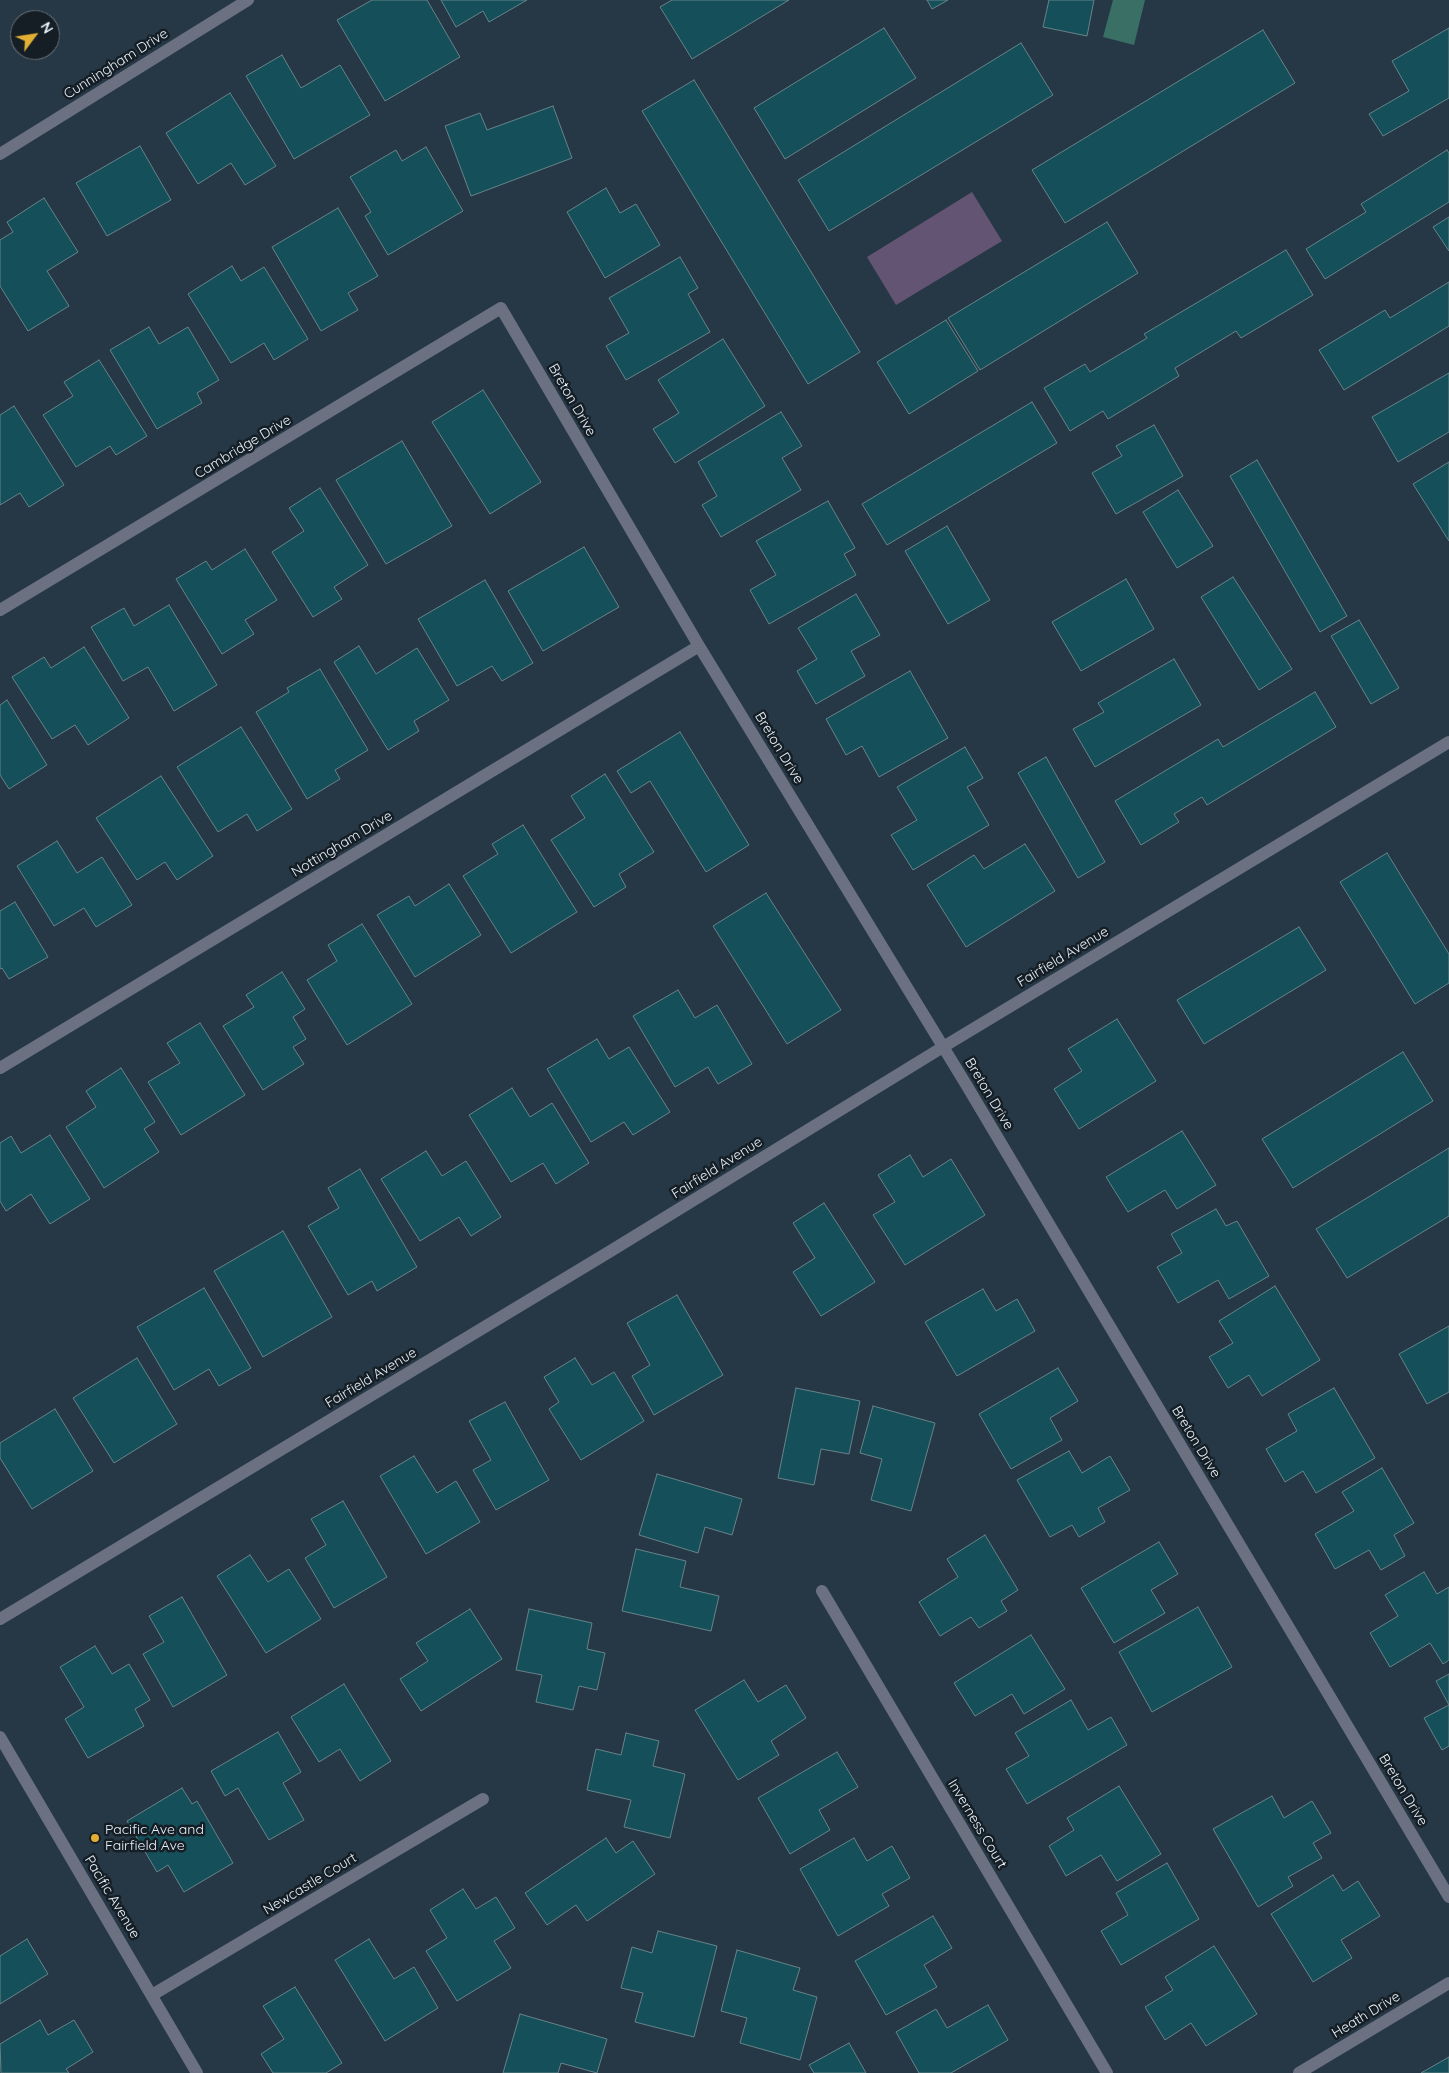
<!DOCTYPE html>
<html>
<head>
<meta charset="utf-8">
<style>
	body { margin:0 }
	#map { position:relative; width:1449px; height:2073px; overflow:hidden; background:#263846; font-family:Quicksand,sans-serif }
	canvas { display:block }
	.north { position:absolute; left:10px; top:10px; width:50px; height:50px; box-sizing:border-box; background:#161e25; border:1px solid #69727a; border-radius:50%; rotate:59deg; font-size:14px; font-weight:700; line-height:20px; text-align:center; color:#e6f1fa }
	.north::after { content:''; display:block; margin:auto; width:18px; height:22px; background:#e2af34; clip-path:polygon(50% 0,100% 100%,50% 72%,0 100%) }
</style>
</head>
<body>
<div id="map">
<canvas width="1449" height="2073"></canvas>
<div class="north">N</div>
</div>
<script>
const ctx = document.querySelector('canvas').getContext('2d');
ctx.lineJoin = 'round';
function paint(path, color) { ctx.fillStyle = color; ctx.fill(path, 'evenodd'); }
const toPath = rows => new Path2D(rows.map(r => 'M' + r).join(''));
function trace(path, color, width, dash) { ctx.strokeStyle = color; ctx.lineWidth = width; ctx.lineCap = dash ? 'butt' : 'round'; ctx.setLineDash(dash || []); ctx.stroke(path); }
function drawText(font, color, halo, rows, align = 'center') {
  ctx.font = font + ' Quicksand,sans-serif'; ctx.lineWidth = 5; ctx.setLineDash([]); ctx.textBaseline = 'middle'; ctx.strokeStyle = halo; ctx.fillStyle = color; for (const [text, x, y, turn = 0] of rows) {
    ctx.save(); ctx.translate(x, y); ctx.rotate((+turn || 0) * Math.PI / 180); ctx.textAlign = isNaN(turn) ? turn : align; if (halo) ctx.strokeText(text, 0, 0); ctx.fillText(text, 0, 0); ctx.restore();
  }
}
paint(toPath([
	[972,192,1002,241,896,305,867,257]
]), '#645474');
paint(toPath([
	[1113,0,1145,0,1134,45,1103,37]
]), '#396f65');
const building = toPath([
	[372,0,427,0,460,57,385,101,337,20,372,0],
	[441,0,527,0,489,22,483,11,456,27,441,0],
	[672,0,789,0,692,59,660,7,672,0],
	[927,0,948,0,932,9,927,0],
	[1049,0,1094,0,1087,36,1043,27,1049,0],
	[884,28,916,78,785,159,754,108,884,28],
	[1449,28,1449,98,1383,136,1369,114,1409,91,1392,61,1449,28],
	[1263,30,1295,83,1065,223,1032,170,1263,30],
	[1021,43,1053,95,829,231,798,180,1021,43],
	[282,55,301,88,340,65,370,115,294,159,246,76,282,55],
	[694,80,860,352,808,384,642,111,694,80],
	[230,93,276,166,245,185,231,163,198,184,166,133,230,93],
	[553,106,572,158,471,196,445,126,480,113,487,130,553,106],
	[140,146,171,200,107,236,76,183,140,146],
	[426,147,463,211,388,255,365,216,371,212,350,177,396,150,402,161,426,147],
	[1447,150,1449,153,1449,202,1325,279,1306,249,1366,212,1361,204,1447,150],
	[606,188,620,213,636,204,660,245,605,278,567,212,606,188],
	[44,198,78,252,47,271,69,306,28,331,0,286,0,240,13,232,7,222,44,198],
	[338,208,378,276,348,293,358,310,321,331,272,247,338,208],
	[1449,217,1449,251,1433,227,1449,217],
	[1107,222,1138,273,980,370,948,318,1107,222],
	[1286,250,1313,295,1241,338,1236,331,1175,368,1179,376,1108,419,1103,411,1070,431,1044,388,1085,364,1090,372,1147,338,1144,334,1286,250],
	[680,257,698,288,688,294,710,332,626,380,606,346,629,333,609,298,680,257],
	[232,266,241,281,264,267,308,339,274,360,264,343,231,363,188,294,232,266],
	[1449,282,1449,326,1344,390,1319,350,1385,310,1390,318,1449,282],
	[946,320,978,371,909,414,877,362,946,320],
	[149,327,159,344,188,327,219,380,197,393,202,403,157,429,110,350,149,327],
	[723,339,765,406,675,463,653,429,679,413,658,380,723,339],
	[99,360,147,436,116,455,110,446,76,467,43,415,73,396,64,382,99,360],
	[1449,373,1449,432,1398,462,1372,417,1449,373],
	[483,390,541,482,490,514,432,422,483,390],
	[1032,402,1057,443,887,545,862,504,1032,402],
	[14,406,64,485,29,507,20,493,0,505,0,415,14,406],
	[781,412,802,446,782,458,801,490,721,537,702,505,717,496,698,462,781,412],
	[1154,425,1183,476,1116,514,1092,473,1122,456,1116,446,1154,425],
	[402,441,452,526,386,564,336,480,402,441],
	[1257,460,1347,616,1320,632,1230,476,1257,460],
	[1449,462,1449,541,1413,484,1449,462],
	[320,488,368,565,334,587,342,599,313,617,272,552,304,531,289,508,320,488],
	[1178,490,1213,546,1177,568,1143,512,1178,490],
	[828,501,855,548,844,554,856,575,769,624,750,590,776,575,756,541,828,501],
	[947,526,990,600,948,624,905,551,947,526],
	[584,547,619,607,543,651,508,591,584,547],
	[245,549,277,600,245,620,254,634,222,654,176,579,206,561,212,570,245,549],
	[1233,577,1292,669,1259,690,1201,597,1233,577],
	[1126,579,1154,629,1081,671,1052,622,1126,579],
	[485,580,533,663,502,681,492,666,457,686,418,619,485,580],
	[856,594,880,635,851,651,865,676,816,704,797,671,817,659,798,628,856,594],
	[169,605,217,685,174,711,148,667,123,681,91,627,124,608,134,626,169,605],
	[1359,620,1399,688,1371,704,1331,636,1359,620],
	[359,646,376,674,417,648,449,700,414,721,419,731,388,750,334,662,359,646],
	[84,647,129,718,88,745,75,725,52,739,12,677,44,657,51,668,84,647],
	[1174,659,1201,705,1095,767,1073,729,1104,712,1098,703,1174,659],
	[320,669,368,750,335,770,340,779,307,799,256,712,289,692,287,688,320,669],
	[910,671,948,738,879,777,862,746,846,755,826,719,910,671],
	[1315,692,1336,727,1207,805,1202,797,1174,814,1179,822,1141,845,1115,801,1218,739,1223,747,1315,692],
	[7,700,47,765,9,789,0,775,0,705,7,700],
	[241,727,292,809,257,831,247,814,218,832,177,767,241,727],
	[680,732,749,845,706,872,650,781,631,793,617,771,680,732],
	[965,747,983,778,967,787,989,825,913,870,891,835,917,820,897,787,965,747],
	[1046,757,1105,862,1078,878,1018,773,1046,757],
	[605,774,654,852,619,874,626,887,594,907,551,840,585,818,571,796,605,774],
	[161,776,213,856,177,880,165,862,137,880,96,818,161,776],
	[523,825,577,912,511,953,463,876,498,854,492,844,523,825],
	[57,841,77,873,102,857,132,905,96,927,84,908,54,926,17,866,57,841],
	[1025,844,1055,891,966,947,927,885,974,855,984,869,1025,844],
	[1387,853,1449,954,1449,983,1415,1004,1340,882,1387,853],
	[449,884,481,935,415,977,377,915,409,896,415,906,449,884],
	[766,893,841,1010,787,1044,713,926,766,893],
	[15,902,48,957,9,979,2,968,0,969,0,911,15,902],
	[362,924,412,1004,347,1045,307,980,337,961,328,945,362,924],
	[1299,927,1326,970,1204,1044,1177,1000,1299,927],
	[282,972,305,1009,293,1017,306,1039,293,1047,304,1064,263,1090,223,1026,254,1007,246,995,282,972],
	[678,990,695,1018,717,1005,752,1064,718,1084,708,1067,675,1087,633,1016,678,990],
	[1117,1019,1156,1081,1079,1129,1054,1089,1082,1071,1068,1049,1117,1019],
	[200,1023,245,1095,181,1135,148,1082,180,1063,167,1043,200,1023],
	[597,1039,609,1059,629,1047,670,1112,633,1135,624,1122,591,1142,547,1069,597,1039],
	[1403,1052,1433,1101,1293,1188,1262,1139,1403,1052],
	[121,1068,155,1122,144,1129,159,1152,104,1188,66,1127,96,1107,86,1091,121,1068],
	[512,1088,530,1117,552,1103,589,1163,556,1184,543,1163,511,1182,469,1115,512,1088],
	[1182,1131,1216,1185,1177,1209,1165,1190,1128,1212,1106,1177,1182,1131],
	[50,1135,90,1199,50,1224,31,1194,6,1211,0,1201,0,1143,11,1136,21,1153,50,1135],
	[1449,1148,1449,1216,1347,1278,1316,1229,1449,1148],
	[426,1151,442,1176,466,1161,501,1217,471,1236,459,1217,420,1241,381,1179,426,1151],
	[910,1155,923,1177,951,1159,985,1215,905,1265,873,1215,895,1202,878,1175,910,1155],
	[360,1169,417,1267,377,1291,372,1281,348,1295,308,1226,339,1208,328,1188,360,1169],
	[824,1203,875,1282,821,1316,793,1272,815,1258,793,1223,824,1203],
	[1216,1209,1226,1226,1237,1221,1269,1276,1229,1299,1218,1280,1178,1303,1157,1267,1182,1253,1171,1234,1216,1209],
	[283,1231,332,1317,263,1357,214,1271,283,1231],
	[1275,1286,1320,1360,1262,1396,1249,1375,1228,1388,1209,1357,1233,1343,1219,1321,1275,1286],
	[204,1288,251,1368,219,1386,209,1369,174,1390,137,1327,204,1288],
	[983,1289,996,1311,1017,1299,1035,1331,957,1376,925,1322,983,1289],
	[677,1295,723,1375,654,1415,632,1376,650,1365,627,1323,677,1295],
	[1449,1326,1449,1392,1427,1404,1399,1354,1449,1326],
	[137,1358,177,1424,114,1463,73,1398,137,1358],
	[575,1358,592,1385,614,1372,644,1421,581,1460,549,1409,559,1402,544,1377,575,1358],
	[1058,1368,1078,1401,1050,1418,1062,1440,1011,1469,979,1414,1058,1368],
	[796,1388,860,1401,849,1454,821,1449,814,1485,778,1478,796,1388],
	[1334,1388,1375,1458,1316,1493,1303,1471,1285,1482,1266,1449,1297,1431,1288,1414,1334,1388],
	[505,1402,549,1480,496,1510,473,1470,491,1460,469,1421,505,1402],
	[873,1406,935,1423,911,1511,871,1500,882,1459,860,1453,873,1406],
	[55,1409,93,1471,32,1509,0,1458,0,1443,55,1409],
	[1069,1451,1082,1473,1110,1456,1130,1490,1098,1508,1105,1522,1079,1537,1072,1525,1050,1537,1017,1480,1069,1451],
	[414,1456,437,1493,456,1481,480,1522,426,1554,380,1476,414,1456],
	[1382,1468,1414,1523,1394,1535,1405,1556,1381,1570,1369,1550,1335,1569,1315,1534,1354,1511,1342,1492,1382,1468],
	[657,1474,742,1499,732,1535,705,1527,698,1553,639,1535,657,1474],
	[343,1501,387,1577,334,1608,305,1558,326,1545,311,1519,343,1501],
	[985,1535,1018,1590,1001,1601,1007,1611,979,1628,971,1617,940,1636,919,1602,958,1577,947,1559,985,1535],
	[1159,1542,1178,1574,1151,1590,1165,1613,1114,1643,1081,1588,1159,1542],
	[636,1549,686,1561,680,1587,719,1596,711,1631,622,1611,636,1549],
	[250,1555,268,1582,289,1569,321,1619,266,1653,217,1576,250,1555],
	[1424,1572,1437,1594,1449,1587,1449,1660,1443,1664,1430,1643,1390,1667,1370,1633,1398,1616,1385,1595,1424,1572],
	[182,1597,227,1675,173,1707,143,1654,164,1642,149,1616,182,1597],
	[1198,1607,1232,1667,1152,1712,1119,1652,1198,1607],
	[470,1609,502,1659,421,1711,400,1679,428,1661,416,1643,470,1609],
	[529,1609,592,1623,587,1649,605,1653,597,1690,579,1686,573,1710,536,1702,542,1675,516,1670,529,1609],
	[1031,1635,1065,1689,1024,1714,1012,1694,975,1716,954,1683,1031,1635],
	[95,1646,112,1674,129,1664,150,1700,135,1709,144,1726,88,1758,65,1719,84,1707,60,1667,95,1646],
	[1449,1674,1449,1746,1442,1750,1424,1718,1449,1705,1436,1681,1449,1674],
	[744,1680,758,1702,786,1685,806,1718,771,1741,779,1755,738,1780,695,1710,744,1680],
	[344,1684,391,1761,360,1781,340,1749,319,1762,291,1717,344,1684],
	[1071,1700,1088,1730,1111,1717,1127,1745,1027,1804,1006,1769,1029,1756,1015,1733,1071,1700],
	[278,1732,301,1772,283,1783,304,1820,269,1840,238,1788,225,1796,211,1771,278,1732],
	[626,1733,659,1741,653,1766,685,1774,670,1838,624,1827,631,1800,587,1790,596,1749,621,1755,626,1733],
	[837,1752,858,1787,819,1810,830,1830,790,1854,758,1798,837,1752],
	[1119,1786,1161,1854,1117,1881,1101,1855,1066,1876,1049,1846,1074,1830,1067,1818,1119,1786],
	[182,1788,192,1804,197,1801,233,1863,184,1892,168,1865,157,1872,127,1821,182,1788],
	[1272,1796,1284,1818,1312,1801,1331,1833,1313,1843,1322,1858,1288,1877,1293,1886,1258,1907,1213,1829,1272,1796],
	[606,1838,616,1853,633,1841,655,1874,587,1921,576,1905,547,1925,525,1893,606,1838],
	[854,1838,867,1861,892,1846,910,1878,882,1894,889,1906,838,1936,800,1869,854,1838],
	[1167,1863,1199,1919,1121,1965,1101,1931,1128,1915,1116,1893,1167,1863],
	[1333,1875,1343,1891,1358,1881,1380,1916,1341,1940,1352,1958,1313,1982,1271,1914,1333,1875],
	[463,1889,476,1909,496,1897,515,1928,494,1941,511,1968,457,2001,426,1951,447,1938,430,1910,463,1889],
	[933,1916,952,1948,924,1965,937,1987,886,2015,855,1961,933,1916],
	[658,1931,717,1946,694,2037,635,2022,643,1993,621,1988,632,1947,652,1953,658,1931],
	[27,1939,48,1974,0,2004,0,1956,27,1939],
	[369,1939,394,1979,414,1967,438,2008,385,2041,335,1960,369,1939],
	[1214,1946,1257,2014,1206,2046,1191,2023,1165,2040,1145,2007,1173,1990,1165,1977,1214,1946],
	[737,1950,800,1968,793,1990,817,1997,800,2060,740,2043,747,2018,721,2011,737,1950],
	[295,1987,342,2063,326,2073,273,2073,261,2054,284,2039,263,2006,295,1987],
	[988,2005,1008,2040,951,2073,919,2073,896,2032,936,2009,947,2028,988,2005],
	[520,2014,607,2039,597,2073,561,2063,558,2073,503,2073,520,2014],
	[40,2020,48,2035,74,2020,93,2052,66,2069,69,2073,1,2073,0,2044,40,2020],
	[849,2043,866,2073,814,2073,809,2065,849,2043],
	[1449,2057,1449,2073,1421,2073,1449,2057]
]);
paint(building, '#15505a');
trace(building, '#678389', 1);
trace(toPath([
	[0,154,248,0],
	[0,610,501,308,699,646,967,1086,1449,1897],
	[0,1068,699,646],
	[822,1591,1107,2073],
	[0,1619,609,1252,943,1047,1449,742],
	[0,1737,197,2073],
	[152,1995,483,1799],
	[1299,2073,1449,1983]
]), '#6c7182', 12);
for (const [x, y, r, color] of [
	[95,1838,5,"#e2af34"]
]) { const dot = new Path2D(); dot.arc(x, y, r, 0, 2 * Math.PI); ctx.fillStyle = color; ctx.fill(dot); trace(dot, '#161e25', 2); }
drawText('14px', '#e6f1fa', '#161e25', [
	["Cunningham Drive",116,64,-32],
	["Breton Drive",572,400,60],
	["Cambridge Drive",243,447,-31],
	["Breton Drive",779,748,59],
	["Nottingham Drive",342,844,-31],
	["Fairfield Avenue",1063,957,-31],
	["Breton Drive",989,1094,59],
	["Fairfield Avenue",717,1168,-32],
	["Fairfield Avenue",371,1378,-31],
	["Breton Drive",1196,1442,59],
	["Breton Drive",1403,1790,59],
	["Inverness Court",977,1824,59],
	["Newcastle Court",310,1884,-31],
	["Pacific Avenue",112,1897,59],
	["Heath Drive",1366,2015,-31]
]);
drawText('14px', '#e6f1fa', '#161e25', [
	["Pacific Ave and",105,1830],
	["Fairfield Ave",105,1846]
], 'left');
</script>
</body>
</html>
